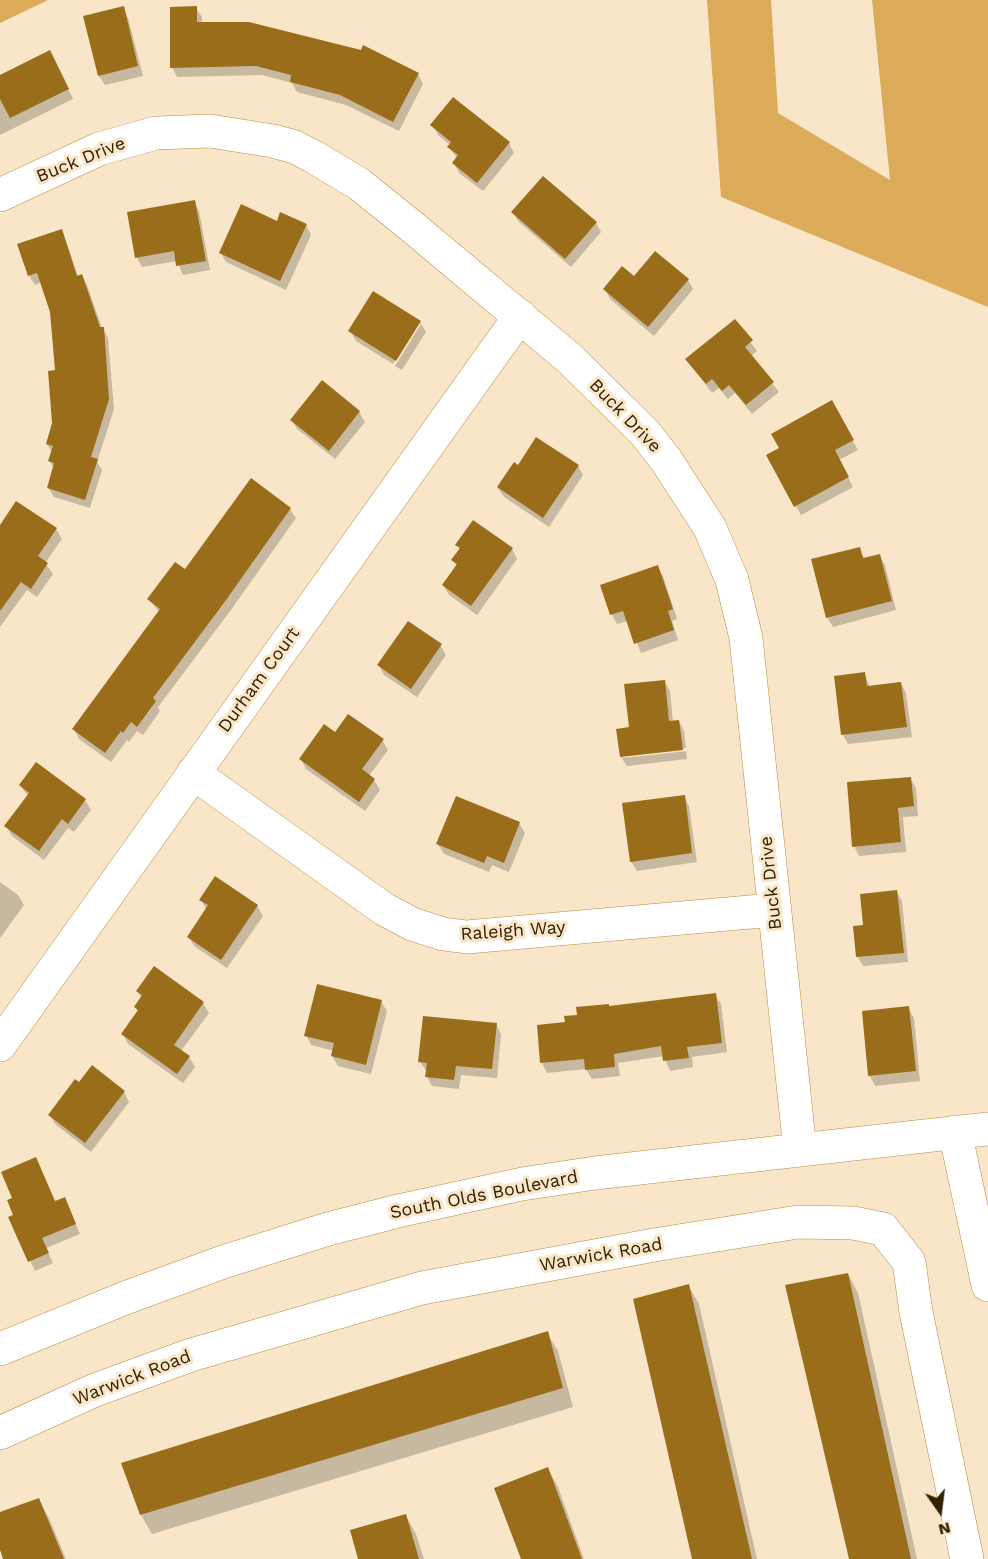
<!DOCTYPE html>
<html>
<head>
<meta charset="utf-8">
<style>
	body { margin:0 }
	#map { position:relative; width:988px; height:1559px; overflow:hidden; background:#f9e6c9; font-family:"Work Sans",sans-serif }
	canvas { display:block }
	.north { position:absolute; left:910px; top:1481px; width:60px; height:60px; -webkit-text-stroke:4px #f9e6c9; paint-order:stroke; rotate:166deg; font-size:16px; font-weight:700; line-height:24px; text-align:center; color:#322000 }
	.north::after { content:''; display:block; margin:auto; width:21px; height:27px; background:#322000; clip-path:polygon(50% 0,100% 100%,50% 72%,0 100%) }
</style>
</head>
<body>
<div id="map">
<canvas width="988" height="1559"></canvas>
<div class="north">N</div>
</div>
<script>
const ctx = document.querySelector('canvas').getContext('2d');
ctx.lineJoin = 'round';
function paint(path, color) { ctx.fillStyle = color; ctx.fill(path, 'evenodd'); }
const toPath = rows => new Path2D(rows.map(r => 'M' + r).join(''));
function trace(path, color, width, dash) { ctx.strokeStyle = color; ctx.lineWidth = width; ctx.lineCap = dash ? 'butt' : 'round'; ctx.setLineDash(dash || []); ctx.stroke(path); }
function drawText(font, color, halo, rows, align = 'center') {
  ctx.font = font + ' "Work Sans",sans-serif'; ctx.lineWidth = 6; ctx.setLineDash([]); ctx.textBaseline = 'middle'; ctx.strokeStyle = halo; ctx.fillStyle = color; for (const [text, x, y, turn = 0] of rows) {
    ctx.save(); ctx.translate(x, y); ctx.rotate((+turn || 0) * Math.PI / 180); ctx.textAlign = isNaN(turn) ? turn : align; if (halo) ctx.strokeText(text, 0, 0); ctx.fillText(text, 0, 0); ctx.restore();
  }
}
paint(toPath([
	[0,0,48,0,0,23],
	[707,0,771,0,778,113,890,180,872,0,988,0,988,307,721,197]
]), '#dcab5a');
paint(toPath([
	[123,8,128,18,143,76,105,85,99,76,85,17],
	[196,8,202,17,202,23,418,74,423,84,399,131,346,105,297,92,292,83,262,75,177,77,172,67],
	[55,61,73,99,0,135,0,76],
	[432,125,509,143,514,153,483,191,459,173,454,163,458,159,449,147,450,145,438,135],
	[194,202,199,211,210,270,183,275,177,261,142,267,137,258,129,213],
	[513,213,596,223,601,232,571,267,519,222],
	[277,223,306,225,311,235,286,290,226,262,221,253],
	[61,231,66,241,78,277,82,276,87,285,102,328,108,338,114,409,97,462,102,470,90,508,54,497,48,487,54,469,50,461,52,453,47,444,54,423,56,372,52,311,42,282,35,285,29,275],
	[634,278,688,280,693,289,654,336,610,299,605,289],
	[735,321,757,351,751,356,779,392,752,414,735,393,728,399,719,388,712,393,687,360],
	[420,322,426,332,402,370,395,366,421,324,417,324,393,364,356,341,350,331],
	[322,382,359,412,365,422,335,459,297,429,292,420],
	[831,403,858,450,839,460,853,487,801,515,768,455,781,449],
	[578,466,583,475,549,527,504,497,498,488,519,467],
	[290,509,296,518,231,610,158,707,160,711,143,735,137,731,129,742,127,740,111,762,79,739,74,729,159,612,149,599,185,571],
	[0,527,56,529,62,539,45,563,53,574,37,597,27,590,0,627],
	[457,545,512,549,517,559,477,615,449,595,443,585,457,567,453,560,460,550],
	[859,548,864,558,879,556,885,565,896,610,833,627,827,617],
	[657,567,663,576,677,619,672,621,678,640,641,653,628,621,617,624,612,615,602,586],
	[440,645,446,655,417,697,384,675,379,665],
	[864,673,870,687,901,683,906,693,912,737,848,744,843,735,835,677],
	[664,681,670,691,673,722,679,721,684,731,686,748,623,755,623,758,686,751,687,759,627,766,621,757,631,729],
	[336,734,382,740,388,750,369,776,374,780,380,790,365,811,306,769,301,759],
	[36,764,85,800,91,810,74,832,68,828,44,860,12,836,6,826,28,796,20,785],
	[910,778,916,788,918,816,903,817,906,852,859,856,854,846],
	[684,796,689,806,697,862,637,871,631,861],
	[519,823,525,833,509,872,492,865,489,872,444,854,438,844],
	[0,882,18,895,24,905,0,938],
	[897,892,902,901,908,962,863,966,858,957,864,926],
	[201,900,257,906,263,916,227,968,194,946,189,937,207,910],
	[137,991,203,1003,209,1013,181,1051,189,1057,195,1067,183,1083,128,1044,123,1034,138,1012,136,1007,142,998],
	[715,995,721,1004,727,1052,692,1057,693,1067,670,1071,664,1056,618,1063,620,1076,592,1079,586,1069,547,1073,542,1063,538,1027,566,1024,610,1008],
	[381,1002,387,1011,371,1074,338,1066,332,1056,334,1051,311,1045,306,1035],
	[908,1008,914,1018,920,1081,875,1086,870,1076,863,1013],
	[496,1024,501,1034,497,1078,461,1075,459,1089,432,1086,427,1077,427,1072,420,1062],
	[124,1092,129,1102,91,1152,55,1124,50,1115],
	[14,1198,55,1203,69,1208,80,1234,46,1248,53,1263,35,1271,10,1218,15,1215],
	[848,1274,858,1293,917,1559,851,1559],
	[688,1285,699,1304,757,1559,694,1559],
	[547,1333,558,1351,573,1407,152,1534,141,1515,123,1464],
	[548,1469,558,1487,584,1559,522,1559],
	[38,1499,49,1518,66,1559,5,1559,0,1546,0,1513],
	[406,1516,416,1534,424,1559,360,1559]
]), '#0003');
paint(toPath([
	[124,6,138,66,98,76,83,16],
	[197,6,197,22,249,22,361,50,363,45,419,73,393,122,340,95,290,82,291,75,256,66,170,68,170,7],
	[50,50,69,89,10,118,0,99,0,75],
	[453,97,510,142,477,183,452,163,458,155,447,147,451,142,430,125],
	[543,176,597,222,565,259,511,212],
	[195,200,206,261,176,266,174,251,135,258,127,212],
	[241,204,277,221,280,212,307,224,280,281,219,253],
	[62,229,77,276,82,274,100,327,104,327,109,399,91,457,98,459,85,500,47,488,54,463,48,461,53,446,46,444,52,423,48,371,55,370,50,312,37,273,28,276,17,244],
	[655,251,689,279,648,327,603,289,622,266,634,276],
	[373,291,421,321,396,361,348,331],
	[735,319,753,340,745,347,774,382,746,405,729,385,722,391,712,379,706,384,685,359],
	[322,380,360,411,329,451,290,420],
	[832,400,854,440,835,450,849,477,794,507,766,455,779,448,771,434],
	[536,437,579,465,543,518,497,487,514,462,518,465],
	[251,478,291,508,226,600,153,698,156,701,137,727,131,722,123,733,121,731,105,753,72,729,160,609,147,599,175,562,185,569],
	[16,501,57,528,38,556,48,563,31,589,21,582,0,611,0,525],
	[473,520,513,548,471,606,442,585,457,564,451,560,460,548,455,545],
	[860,547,863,558,880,554,892,601,826,618,811,559],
	[658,565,673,609,668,611,674,630,634,644,623,611,610,615,600,585],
	[408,621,442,644,411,689,377,665],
	[865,672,867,686,901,682,907,727,841,735,834,676],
	[665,680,669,721,679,720,683,750,620,757,616,729,629,727,624,684],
	[348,714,384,739,362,769,375,779,359,802,299,759,324,724,335,732],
	[36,762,86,799,68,824,62,819,39,851,4,826,29,793,19,785],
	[911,777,914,806,898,808,901,842,852,847,847,782],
	[685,795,692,853,630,862,622,803],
	[456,796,520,822,504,863,487,856,484,863,436,844],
	[215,876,258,905,221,960,187,937,208,905,199,900],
	[897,890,904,953,856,957,853,926,863,925,860,894],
	[154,966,204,1002,174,1045,190,1056,177,1074,121,1034,138,1010,134,1007,142,995,136,991],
	[317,984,382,1000,366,1065,331,1056,334,1043,304,1036],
	[716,993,722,1043,687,1047,689,1058,663,1061,661,1046,614,1054,615,1067,585,1070,584,1059,540,1063,537,1025,565,1022,564,1016,577,1015,576,1007,609,1004,609,1006],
	[909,1006,916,1071,868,1076,862,1011],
	[423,1016,497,1023,492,1069,456,1066,454,1080,425,1077,427,1063,418,1062],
	[92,1065,125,1091,85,1143,48,1115,75,1079,79,1082],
	[36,1157,55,1201,65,1197,76,1224,42,1238,49,1253,28,1262,8,1217,13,1215,7,1200,12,1198,1,1172],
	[848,1273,911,1559,849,1559,785,1285],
	[689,1284,752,1559,692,1559,633,1299],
	[548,1331,563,1388,140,1515,121,1463],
	[548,1467,582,1559,521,1559,494,1488],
	[39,1498,64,1559,3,1559,0,1550,0,1512],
	[406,1514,419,1559,358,1559,350,1530]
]), '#996d1a');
const minor = toPath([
	[0,195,99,149,156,133,210,131,273,141,295,147,314,157,359,184,410,225,569,358,645,433,666,460,710,528,732,580,746,638,800,1150],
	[193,773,384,909,412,924,443,934,467,937,773,910],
	[0,1045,520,316],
	[955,1132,988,1285],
	[0,1349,125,1298,223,1262,328,1229,398,1211,522,1184,595,1173,988,1129],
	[0,1433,95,1390,191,1355,422,1288,654,1245,798,1222,853,1223,883,1229,909,1262,916,1312,967,1559]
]);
trace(minor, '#b98b3f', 34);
trace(minor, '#fff', 33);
drawText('18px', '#322000', '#f9e6c9', [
	["Buck Drive",81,160,-22],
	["Buck Drive",625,416,46],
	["Durham Court",259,680,-54],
	["Buck Drive",771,883,-96],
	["Raleigh Way",513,931,-4],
	["South Olds Boulevard",484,1195,-11],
	["Warwick Road",601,1255,-10],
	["Warwick Road",132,1378,-21]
]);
</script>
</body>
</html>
